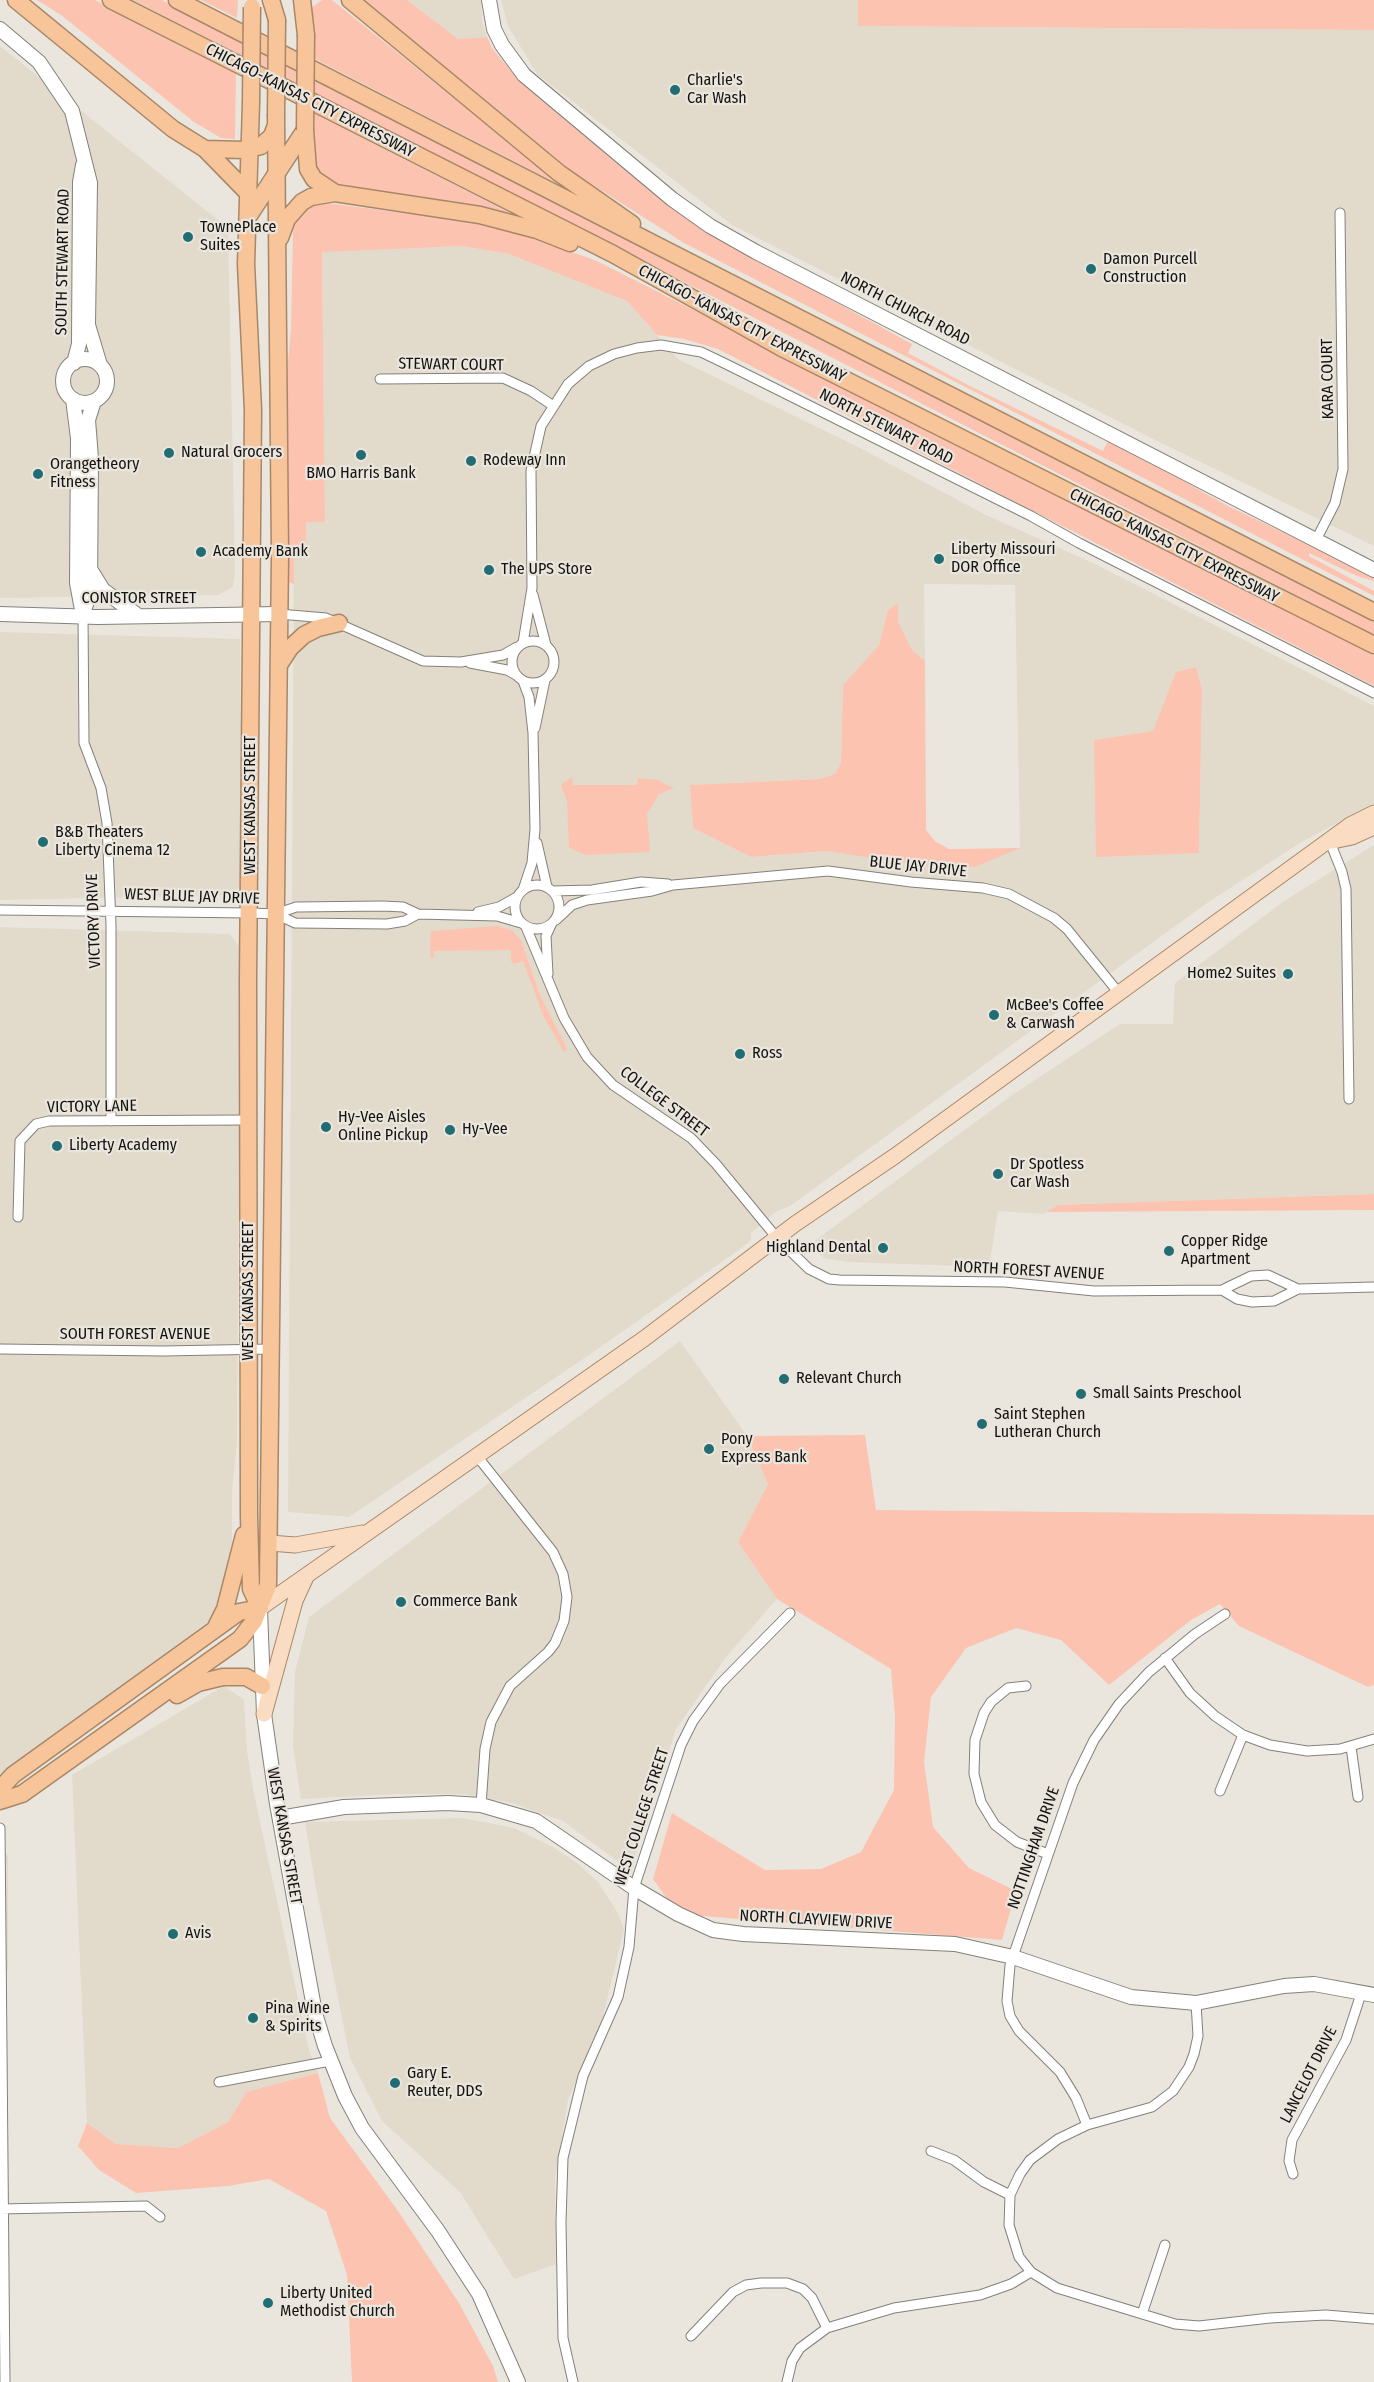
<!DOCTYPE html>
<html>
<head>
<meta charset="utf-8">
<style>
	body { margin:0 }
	canvas { display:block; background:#eae6de }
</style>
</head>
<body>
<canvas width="1374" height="2382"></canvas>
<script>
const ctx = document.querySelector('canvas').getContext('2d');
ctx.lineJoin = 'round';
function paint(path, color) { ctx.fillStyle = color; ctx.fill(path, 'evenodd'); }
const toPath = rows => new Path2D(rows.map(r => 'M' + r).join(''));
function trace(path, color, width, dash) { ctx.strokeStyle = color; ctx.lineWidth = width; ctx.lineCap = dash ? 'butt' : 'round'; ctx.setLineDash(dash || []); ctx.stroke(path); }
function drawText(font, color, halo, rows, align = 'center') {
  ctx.font = font + ' "Fira Sans Condensed",sans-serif'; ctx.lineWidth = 4.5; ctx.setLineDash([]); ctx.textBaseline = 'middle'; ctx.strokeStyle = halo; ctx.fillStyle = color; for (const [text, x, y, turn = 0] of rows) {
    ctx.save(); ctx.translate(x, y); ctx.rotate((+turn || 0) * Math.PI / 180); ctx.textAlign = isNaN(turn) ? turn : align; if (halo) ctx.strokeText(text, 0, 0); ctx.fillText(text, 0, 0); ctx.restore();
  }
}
paint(toPath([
	[407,0,481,0,482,22,487,37,458,39],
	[501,0,858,0,858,26,1374,30,1374,546,1157,441,732,225,537,74,508,26],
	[0,46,228,228,235,573,233,587,218,595,0,598],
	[462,246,509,254,627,301,678,359,858,447,986,515,1093,563,1374,706,1374,803,1300,843,1207,903,790,1206,777,1211,751,1233,751,1240,743,1247,592,1353,349,1517,288,1512,294,556,306,556,305,522,325,522,322,251],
	[924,584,1015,585,1020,848,863,856,826,851,751,857,693,828,690,785,821,779,835,774,841,763,843,685,879,645,888,610,898,603,898,620,912,650,925,661],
	[1196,667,1202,690,1199,853,1094,740,1153,731],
	[0,632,240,639,242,886,228,895,0,900],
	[1374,845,1374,1194,1058,1205,1044,1214,998,1211,989,1267,847,1262,824,1258,809,1245,1012,1095,1120,1024,1173,1024,1175,983,1284,901],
	[0,927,230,934,240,948,237,1442,232,1490,232,1558,217,1615,0,1774],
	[680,1341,747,1436,768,1484,738,1542,777,1599,726,1657,676,1729,635,1857,628,1865,620,1863,563,1821,512,1803,462,1794,398,1794,301,1799,293,1746,295,1672,309,1617],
	[224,1686,244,1700,247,1751,254,1794,309,2050,318,2073,246,2092,228,2122,178,2148,116,2144,87,2123,72,1775],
	[463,1818,514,1828,553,1847,577,1863,598,1882,618,1913,624,1929,602,2021,568,2100,555,2179,556,2264,514,2279,460,2192,382,2121,350,2058,315,1883,305,1822],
	[0,1848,8,1856,8,1970,0,1971]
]), '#e2dbcc');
paint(toPath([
	[37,0,95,0,236,72,235,139,221,138,194,122,61,15],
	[133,0,162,0,1374,620,1374,635],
	[201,0,238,0,237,18],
	[322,0,332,0,566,188,313,58,311,8],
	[362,0,407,0,458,39,487,37,492,48,520,82,630,174,705,231,912,344,908,353,970,386,1103,451,1109,439,1226,505,1372,575,1374,581,1357,576,1309,553,1309,556,1374,591,1374,596,684,243,574,173],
	[858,0,1374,0,1374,30,858,26],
	[313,113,520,218,443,201,334,183,320,174,313,163],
	[319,202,473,222,519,233,597,261,1374,655,1374,686,718,349,684,339,657,335,627,301,509,254,462,246,322,252,325,522,306,522,306,556,294,556,294,584,288,582,286,386,291,328,293,228,296,215,308,203],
	[898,603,898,621,912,650,925,661,926,830,936,842,949,849,1020,848,975,867,918,865,826,851,751,857,693,828,690,785,820,779,835,774,841,763,843,685,879,645,888,610],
	[1196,667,1202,690,1199,853,1096,857,1094,740,1153,731,1176,672],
	[572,777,573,785,637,785,638,778,657,780,674,788,659,794,647,814,650,852,586,855,569,848,567,802,561,785],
	[498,926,512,930,521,940,539,993,567,1049,564,1052,543,1015,523,961,514,964,511,961,511,950,434,951,434,958,430,957,431,931],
	[1374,1194,1374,1210,1047,1212,1058,1205],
	[865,1435,876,1510,1374,1515,1374,1685,1368,1687,1239,1626,1220,1604,1191,1620,1109,1685,1061,1640,1016,1628,966,1648,931,1697,924,1762,933,1827,969,1868,1016,1891,1002,1940,678,1914,653,1879,672,1813,765,1870,821,1869,861,1852,894,1790,895,1716,891,1669,777,1599,738,1542,768,1484,747,1436],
	[318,2073,330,2118,396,2208,459,2303,493,2366,498,2382,352,2382,347,2275,326,2211,269,2179,228,2186,136,2193,99,2170,78,2146,87,2123,116,2144,178,2148,228,2122,246,2092]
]), '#fcc3b0');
const street = toPath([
	[380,379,503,378,531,391,552,405],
	[1316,540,1335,503,1343,469,1340,213],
	[533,595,546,645],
	[279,614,326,618,423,661,461,662,503,655,517,647],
	[83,615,84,743,101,788,107,823,111,925,111,1121],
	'512 662a21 21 0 1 1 42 0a21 21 0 1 1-42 0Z',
	[523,643,532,588,531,471,541,426,568,384,589,366,614,354,637,348,661,345,701,352,726,364,1031,516,1079,543,1374,693],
	[470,663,507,670,516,675],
	[523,681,529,697,533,733,535,829,532,863,523,890],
	[535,728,545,680],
	[1330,842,1342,872,1346,889,1349,1099],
	[537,843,547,887],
	'515 907a22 22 0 1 1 44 0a22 22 0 1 1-44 0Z',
	[552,891,592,890,641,882,668,884],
	[0,910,251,913,276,914,295,923,387,924,405,921,418,914],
	[478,912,499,907,517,897],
	[276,914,296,907,383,906,403,907,418,914,497,916,521,923],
	[556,920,572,905,587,900,652,891,673,885,828,871,911,882,983,888,1009,894,1054,918,1067,929,1118,992],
	[526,927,564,1018,587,1057,613,1085,691,1138,716,1164,777,1238,809,1269,829,1279,840,1280,1005,1282,1094,1291,1222,1290],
	[548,974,546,936,551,925],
	[18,1217,20,1141,36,1124,49,1121,248,1120],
	[1298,1289,1268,1275,1251,1276,1222,1290,1237,1299,1252,1302,1274,1301,1298,1289,1374,1287],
	[0,1349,163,1351,271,1349],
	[477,1456,553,1552,563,1574,567,1597,564,1621,555,1643,548,1652,510,1686,491,1722,485,1749,481,1805],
	[1165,1658,1190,1693,1215,1716,1243,1735,1270,1745,1307,1751,1340,1749,1374,1739],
	[1026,1686,1008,1688,991,1702,984,1713,975,1740,974,1774,981,1802,995,1825,1017,1842,1048,1854],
	[1351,1747,1358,1797],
	[1220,1791,1243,1735],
	[0,1828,5,2382],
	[1196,2003,1198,2036,1194,2054,1189,2067,1173,2091,1152,2107,1087,2125,1058,2139,1030,2160,1020,2174,1010,2195,1009,2225,1019,2257,1031,2272,1057,2288,1175,2324,1199,2326,1270,2318,1326,2315,1374,2319],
	[219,2082,330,2061],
	[1087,2125,1076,2098,1060,2072,1019,2031,1010,2016,1007,2001,1010,1965,1073,1783,1094,1740,1119,1704,1149,1672,1195,1634,1225,1614],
	[931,2151,954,2160,984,2182,1010,2195],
	[1293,2174,1289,2161,1292,2140,1346,2040,1362,1991],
	[0,2209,146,2206,160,2217],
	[1142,2314,1165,2245],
	[691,2336,733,2292,746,2285,761,2283,787,2283,803,2289,812,2298,827,2328],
	[573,2382,563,2338,561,2222,563,2158,583,2076,618,1997,629,1947,634,1888,681,1745,693,1721,720,1684,790,1613],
	[787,2382,792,2361,800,2348,827,2328,894,2308,980,2295,1011,2284,1031,2272]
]);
const secondary = toPath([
	[489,0,494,29,502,45,524,75,672,199,710,226,756,252,1374,570],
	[0,29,39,62,72,111,90,183,88,325,100,365],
	'63 381a22 22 0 1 1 44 0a22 22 0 1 1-44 0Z',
	[74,363,79,344,80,182,83,165],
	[73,399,78,438,77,583,83,615],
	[90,569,103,590,137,615],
	[83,613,90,593,91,458,88,420,94,401],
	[0,614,98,617,279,614],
	[260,1610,264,1714,277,1804,315,2013,325,2046,345,2096,362,2128,438,2231,479,2294,518,2382],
	[280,1818,344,1807,448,1803,481,1805,536,1821,634,1888,678,1914,713,1930,743,1934,955,1944,1013,1957,1131,1997,1196,2003,1284,1986,1314,1984,1374,1995]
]);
const primary = toPath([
	[1333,841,1352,837,1374,827],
	[270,1543,295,1545,362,1533],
	[260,1608,645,1338,795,1224,895,1156,1350,825,1374,813],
	[264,1714,295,1601,306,1577]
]);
const highway = toPath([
	[16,0,173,129,205,149,248,193],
	[111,0,613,254,782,348,1374,645],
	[177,0,1374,612],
	[271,0,277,20],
	[302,0,306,35],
	[350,0,559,173,632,224],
	[251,103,246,264,253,410,248,980,249,1516,251,1589,260,1608],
	[305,130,308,169,314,179,335,193,480,215,537,230,570,243],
	[205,149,245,150,261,146,272,136,276,125],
	[248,217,305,130],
	[280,238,287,219,302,202,311,197,335,193],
	[279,665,290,648,304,635,318,628,339,623],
	[216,1627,225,1609,244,1535],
	[177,1695,198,1683,223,1677,246,1677,262,1686],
	[0,1789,13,1775,239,1612,260,1608],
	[0,1801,22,1794,240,1639,254,1621,268,1585,280,557,276,116]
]);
trace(street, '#84817a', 11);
trace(secondary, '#84817a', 16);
trace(primary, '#a88769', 17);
trace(highway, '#a88769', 19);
trace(street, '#fff', 9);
trace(secondary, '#fff', 14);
trace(primary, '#fadcc2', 15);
trace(highway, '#f7c599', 16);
const highwayBridge = toPath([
	[251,103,252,7],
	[276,116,277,20],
	[305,130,306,35]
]);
trace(highwayBridge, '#a88769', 19, []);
trace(highwayBridge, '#f7c599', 16);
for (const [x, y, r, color] of [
	[675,90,6,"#226d74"],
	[188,237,6,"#226d74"],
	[1091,269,6,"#226d74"],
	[169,453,6,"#226d74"],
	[361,455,6,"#226d74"],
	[471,461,6,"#226d74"],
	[38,474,6,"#226d74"],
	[201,552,6,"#226d74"],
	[939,559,6,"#226d74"],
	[489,570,6,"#226d74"],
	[43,842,6,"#226d74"],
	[1288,974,6,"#226d74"],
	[994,1015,6,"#226d74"],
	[740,1054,6,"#226d74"],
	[326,1127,6,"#226d74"],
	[450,1130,6,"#226d74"],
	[57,1146,6,"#226d74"],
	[998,1174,6,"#226d74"],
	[883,1248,6,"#226d74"],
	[1169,1251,6,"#226d74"],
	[784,1379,6,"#226d74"],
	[1081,1394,6,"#226d74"],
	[982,1424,6,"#226d74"],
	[709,1449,6,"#226d74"],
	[401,1602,6,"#226d74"],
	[173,1934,6,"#226d74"],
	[253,2018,6,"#226d74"],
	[395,2083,6,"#226d74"],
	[268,2303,6,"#226d74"]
]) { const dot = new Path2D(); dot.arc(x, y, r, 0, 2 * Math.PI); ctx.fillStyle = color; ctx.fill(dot); trace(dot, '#eae6de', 2); }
drawText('16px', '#151311', '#eae6de', [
	["Charlie's",687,81],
	["Car Wash",687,99],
	["TownePlace",200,228],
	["Suites",200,246],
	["Damon Purcell",1103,260],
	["Construction",1103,278],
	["Natural Grocers",181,453],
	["Rodeway Inn",483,461],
	["Orangetheory",50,465],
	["Fitness",50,483],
	["BMO Harris Bank",361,474,"center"],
	["Liberty Missouri",951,550],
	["DOR Office",951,568],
	["Academy Bank",213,552],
	["The UPS Store",501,570],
	["B&B Theaters",55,833],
	["Liberty Cinema 12",55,851],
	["Home2 Suites",1276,974,"right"],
	["McBee's Coffee",1006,1006],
	["& Carwash",1006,1024],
	["Ross",752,1054],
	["Hy-Vee Aisles",338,1118],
	["Online Pickup",338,1136],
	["Hy-Vee",462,1130],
	["Liberty Academy",69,1146],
	["Dr Spotless",1010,1165],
	["Car Wash",1010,1183],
	["Copper Ridge",1181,1242],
	["Apartment",1181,1260],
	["Highland Dental",871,1248,"right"],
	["Relevant Church",796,1379],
	["Small Saints Preschool",1093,1394],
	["Saint Stephen",994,1415],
	["Lutheran Church",994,1433],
	["Pony",721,1440],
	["Express Bank",721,1458],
	["Commerce Bank",413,1602],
	["Avis",185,1934],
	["Pina Wine",265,2009],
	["& Spirits",265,2027],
	["Gary E.",407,2074],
	["Reuter, DDS",407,2092],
	["Liberty United",280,2294],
	["Methodist Church",280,2312]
], 'left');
drawText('16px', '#151311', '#eae6de', [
	["CHICAGO-KANSAS CITY EXPRESSWAY",310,101,27],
	["SOUTH STEWART ROAD",63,262,-89],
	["NORTH CHURCH ROAD",905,309,27],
	["CHICAGO-KANSAS CITY EXPRESSWAY",742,324,28],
	["STEWART COURT",451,365,1],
	["KARA COURT",1328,379,-91],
	["NORTH STEWART ROAD",886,427,27],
	["CHICAGO-KANSAS CITY EXPRESSWAY",1174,546,27],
	["CONISTOR STREET",139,599],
	["WEST KANSAS STREET",251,805,-90],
	["BLUE JAY DRIVE",918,867,6],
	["WEST BLUE JAY DRIVE",192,897,2],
	["VICTORY DRIVE",94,921,-92],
	["COLLEGE STREET",664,1102,37],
	["VICTORY LANE",92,1107,-1],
	["NORTH FOREST AVENUE",1029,1271,3],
	["WEST KANSAS STREET",249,1291,-90],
	["SOUTH FOREST AVENUE",135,1335],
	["WEST COLLEGE STREET",642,1817,-72],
	["WEST KANSAS STREET",284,1836,80],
	["NOTTINGHAM DRIVE",1034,1848,-71],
	["NORTH CLAYVIEW DRIVE",816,1920,3],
	["LANCELOT DRIVE",1309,2075,-63]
]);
</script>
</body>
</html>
